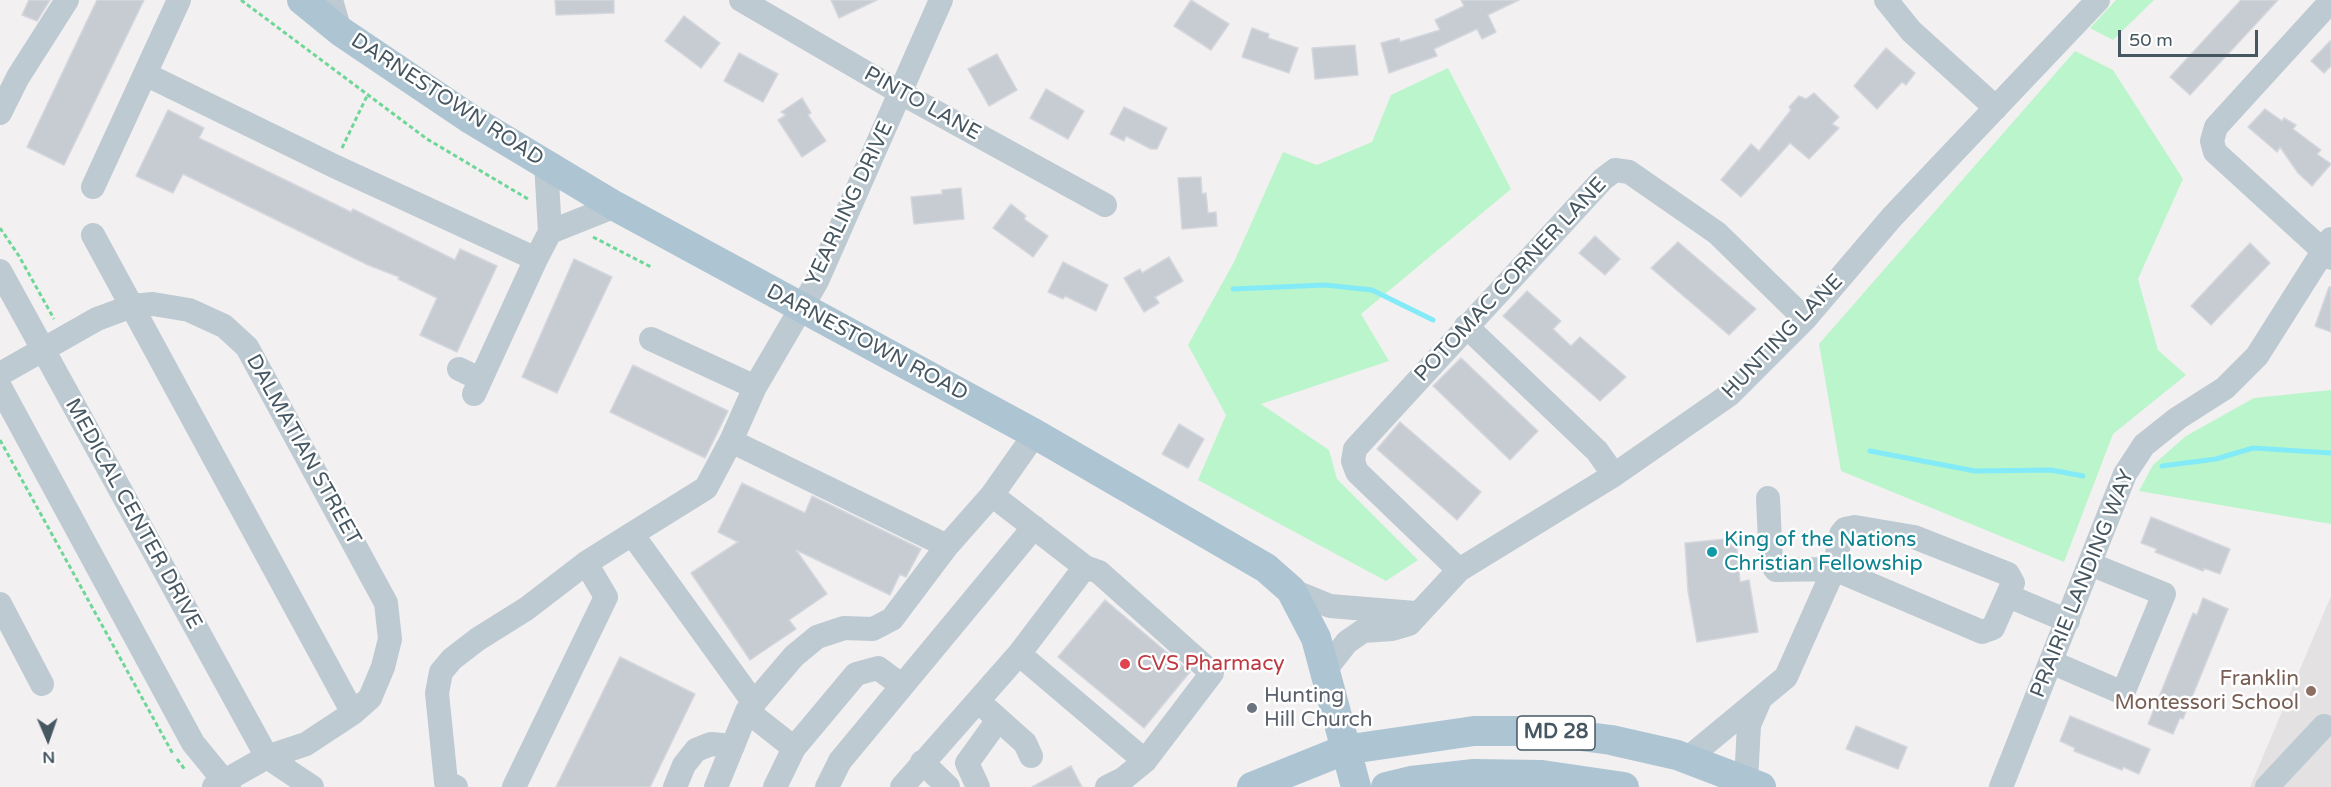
<!DOCTYPE html>
<html>
<head>
<meta charset="utf-8">
<style>
	body { margin:0 }
	#map { position:relative; width:2331px; height:787px; overflow:hidden; background:#f3f0f1; font-family:"Varela Round",sans-serif }
	canvas { display:block }
	.north { position:absolute; left:18px; top:709px; width:60px; height:60px; -webkit-text-stroke:4px #fff; paint-order:stroke; rotate:178deg; font-size:16px; font-weight:700; line-height:24px; text-align:center; color:#465761 }
	.north::after { content:''; display:block; margin:auto; width:21px; height:27px; background:#465761; clip-path:polygon(50% 0,100% 100%,50% 72%,0 100%) }
	.scale { position:absolute; left:2118px; top:30px; width:140px; height:27px; box-sizing:border-box; border:3px solid #465761; border-top:0; padding-left:8px; font-size:18px; line-height:21px; white-space:nowrap; color:#465761; -webkit-text-stroke:4px #fff; paint-order:stroke }
</style>
</head>
<body>
<div id="map">
<canvas width="2331" height="787"></canvas>
<div class="north">N</div>
<div class="scale">50 m</div>
</div>
<script>
const ctx = document.querySelector('canvas').getContext('2d');
ctx.lineJoin = 'round';
function paint(path, color) { ctx.fillStyle = color; ctx.fill(path, 'evenodd'); }
const toPath = rows => new Path2D(rows.map(r => 'M' + r).join(''));
function trace(path, color, width, dash) { ctx.strokeStyle = color; ctx.lineWidth = width; ctx.lineCap = dash ? 'butt' : 'round'; ctx.setLineDash(dash || []); ctx.stroke(path); }
function drawText(font, color, halo, rows, align = 'center') {
  ctx.font = font + ' "Varela Round",sans-serif'; ctx.lineWidth = 5; ctx.setLineDash([]); ctx.textBaseline = 'middle'; ctx.strokeStyle = halo; ctx.fillStyle = color; for (const [text, x, y, turn = 0] of rows) {
    ctx.save(); ctx.translate(x, y); ctx.rotate((+turn || 0) * Math.PI / 180); ctx.textAlign = isNaN(turn) ? turn : align; if (halo) ctx.strokeText(text, 0, 0); ctx.fillText(text, 0, 0); ctx.restore();
  }
}
paint(toPath([
	[2331,596,2331,787,2250,787]
]), '#e4e1e3');
paint(toPath([
	[2116,0,2154,0,2113,40,2090,28],
	[2075,51,2113,70,2183,179,2138,279,2158,350,2186,375,2113,434,2064,562,1841,471,1819,344],
	[1448,68,1511,189,1361,314,1389,361,1261,404,1329,450,1337,479,1418,560,1386,581,1198,480,1226,415,1188,345,1234,262,1283,152,1317,165,1372,142,1391,95],
	[2331,390,2331,524,2139,491,2153,465,2186,436,2254,398]
]), '#bbf5cb');
trace(toPath([
	[1233,289,1325,285,1372,290,1433,320],
	[1870,451,1975,471,2051,470,2083,476],
	[2162,466,2216,459,2253,448,2331,453]
]), '#83ebf7', 5);
const building = toPath([
	[29,0,50,0,37,21,22,15,29,0],
	[97,0,144,0,64,165,27,147,97,0],
	[555,0,614,0,614,13,556,15,555,0],
	[831,0,877,0,839,18,831,0],
	[1191,0,1229,24,1211,50,1174,26,1191,0],
	[1461,0,1519,0,1488,15,1496,32,1482,39,1477,29,1434,49,1437,56,1389,73,1381,43,1399,38,1400,42,1440,30,1435,20,1464,6,1461,0],
	[2241,0,2278,0,2190,95,2170,77,2241,0],
	[684,16,720,43,701,68,665,41,684,16],
	[1252,28,1269,34,1268,38,1298,48,1289,73,1242,57,1252,28],
	[2331,40,2331,66,2324,73,2311,61,2331,40],
	[1355,45,1358,75,1315,79,1312,48,1355,45],
	[1886,48,1915,73,1906,85,1902,82,1877,109,1854,86,1886,48],
	[739,53,778,74,763,102,724,81,739,53],
	[997,54,1017,90,989,106,968,69,997,54],
	[1046,89,1084,111,1068,139,1030,118,1046,89],
	[1814,93,1839,117,1832,124,1839,128,1809,159,1790,143,1741,197,1721,180,1751,144,1759,151,1791,110,1789,107,1799,96,1806,99,1814,93],
	[802,98,811,113,808,115,826,141,802,157,778,120,786,115,781,112,802,98],
	[1124,107,1167,128,1157,149,1151,149,1126,136,1124,141,1110,134,1124,107],
	[2265,109,2282,121,2284,118,2296,125,2293,129,2321,150,2317,154,2331,164,2312,186,2298,173,2280,147,2277,152,2248,127,2265,109],
	[168,110,204,128,199,138,351,212,353,209,455,260,460,249,497,266,457,352,420,335,437,298,398,279,399,277,368,265,183,174,173,193,136,176,168,110],
	[1201,177,1202,194,1206,193,1208,213,1216,212,1217,226,1182,229,1178,178,1201,177],
	[961,188,964,219,914,224,911,197,942,194,942,190,961,188],
	[1011,204,1026,216,1024,219,1048,236,1033,257,993,228,1011,204],
	[1595,236,1620,259,1605,275,1579,253,1595,236],
	[1678,242,1756,309,1729,335,1651,268,1678,242],
	[2250,243,2270,263,2211,325,2191,306,2250,243],
	[1169,257,1183,281,1155,297,1159,303,1144,312,1124,278,1140,269,1142,273,1169,257],
	[574,259,612,277,557,393,522,377,574,259],
	[1063,262,1108,285,1096,311,1065,296,1063,299,1048,292,1063,262],
	[2329,287,2331,287,2331,332,2315,326,2329,287],
	[1527,291,1561,321,1553,329,1571,346,1580,337,1626,377,1600,401,1503,316,1527,291],
	[1461,358,1538,431,1510,460,1433,386,1461,358],
	[633,365,728,411,705,458,610,412,633,365],
	[1400,422,1481,492,1457,520,1377,449,1400,422],
	[1179,424,1204,439,1188,468,1162,454,1179,424],
	[742,483,805,513,812,496,921,549,906,577,900,574,890,595,796,550,827,594,789,620,796,629,750,660,691,573,738,542,718,532,742,483],
	[2151,517,2230,549,2220,574,2204,568,2203,571,2155,552,2157,549,2141,543,2151,517],
	[1736,538,1740,582,1749,580,1758,632,1697,642,1688,591,1685,543,1736,538],
	[2203,598,2228,609,2183,719,2180,718,2173,734,2148,724,2193,613,2197,615,2203,598],
	[1105,600,1190,672,1144,728,1058,657,1105,600],
	[620,657,695,694,650,787,556,787,620,657],
	[2070,716,2150,749,2139,774,2123,767,2122,770,2074,751,2075,748,2060,741,2070,716],
	[1856,726,1907,747,1898,769,1846,749,1856,726],
	[1071,766,1082,787,1032,787,1071,766]
]);
paint(building, '#c7ccd2');
trace(building, '#d4d7dd', 1.5);
trace(toPath([
	[241,0,427,139,528,199],
	[342,148,367,96],
	[0,228,19,256,54,319],
	[593,237,653,268],
	[0,440,173,754],
	[177,759,186,771]
]), '#6ed798', 3, [4.5, 3]);
trace(toPath([
	[331,0,340,31],
	[741,0,901,93,1105,205],
	[1886,0,1911,31,1996,108],
	[2331,1,2216,127,2212,141,2215,152,2331,258],
	[145,74,334,166,536,259,474,394],
	[0,113,18,77,67,0],
	[93,187,179,0],
	[550,232,615,206],
	[93,235,353,713],
	[536,259,550,232,546,164],
	[0,271,267,757,312,787],
	[1466,326,1597,451,1614,475],
	[651,339,755,387],
	[459,369,480,379],
	[0,374,97,319,132,306,153,304,189,310,224,326,247,347,386,603,390,639,383,667,370,698,353,713,306,744,267,757,214,787],
	[0,387,193,743,229,787],
	[731,441,947,546],
	[992,495,1085,567],
	[586,563,632,534],
	[1459,570,1357,472,1353,461,1355,449,1603,179,1615,170,1629,172,1717,233,1805,319],
	[1291,590,1330,606,1415,613],
	[2008,596,2068,621],
	[0,604,42,684],
	[2051,662,2123,693,2164,594,2090,564],
	[1325,670,1347,642,1363,631,1392,629,1409,624,1459,570,1614,475,1729,395,1805,319,1892,217,2098,0],
	[754,703,632,534,706,488,731,441,755,387,817,281,941,0],
	[988,710,1025,743,1031,756],
	[747,711,794,748,775,787],
	[794,748,856,674,878,668,901,685],
	[1687,759,1786,677,1834,569,1841,534,1845,529,1855,527,1914,537,2008,574,2013,583,1993,628,1982,632,1834,569,1776,570,1771,563,1768,498],
	[922,762,948,787],
	[1746,781,1749,725,1759,702],
	[456,787,446,782,437,693,441,672,452,659,478,639,526,609,586,563,606,597,514,787],
	[675,787,684,765,696,750,711,744,733,746],
	[716,787,747,711,794,656,817,637,844,628,873,629,892,619,947,546,992,495,1035,434],
	[827,787,840,761,1034,527],
	[902,787,1019,654,1085,567,1099,572,1212,673,1145,761,1019,654],
	[978,787,967,763,998,720],
	[1107,787,1123,779,1145,761],
	[2001,787,2125,474,2144,445,2178,418,2225,388,2257,356,2331,239],
	[2267,787,2324,726]
]), '#bdcad2', 24);
trace(toPath([
	[302,0,340,31,472,120,615,206,1035,434,1266,568,1291,590,1316,638,1356,787],
	[1252,787,1344,750,1474,731,1543,731,1611,740,1677,755,1761,787],
	[1386,787,1411,781,1474,774,1542,775,1624,787]
]), '#adc4d2', 30);
for (const [x, y, r, color] of [
	[1712,552,6,"#0f9aa8"],
	[1125,664,6,"#e0444e"],
	[2311,691,6,"#8d6e63"],
	[1252,708,6,"#6b7280"]
]) { const dot = new Path2D(); dot.arc(x, y, r, 0, 2 * Math.PI); ctx.fillStyle = color; ctx.fill(dot); trace(dot, '#fff', 2); }
for (const [x, y, w] of [
	[1556,733,78]
]) { const box = new Path2D(); box.roundRect(x - w / 2, y - 17, w, 34, 4.5); ctx.fillStyle = '#fff'; ctx.fill(box); trace(box, '#465761', 1.5); }
drawText('bold 20px', '#465761', null, [
	["MD 28",1556,733]
]);
drawText('21px', '#465761', '#fff', [
	["DARNESTOWN ROAD",447,100,33],
	["PINTO LANE",922,104,29],
	["YEARLING DRIVE",850,204,-65],
	["POTOMAC CORNER LANE",1511,280,-47],
	["HUNTING LANE",1783,337,-46],
	["DARNESTOWN ROAD",867,343,28],
	["DALMATIAN STREET",303,450,61],
	["MEDICAL CENTER DRIVE",133,514,61],
	["PRAIRIE LANDING WAY",2083,584,-68]
]);
drawText('21px', '#0d838f', '#fff', [
	["King of the Nations",1724,540],
	["Christian Fellowship",1724,564]
], 'left');
drawText('21px', '#be3a42', '#fff', [
	["CVS Pharmacy",1137,664]
], 'left');
drawText('21px', '#785e54', '#fff', [
	["Franklin",2299,679],
	["Montessori School",2299,703]
], 'right');
drawText('21px', '#5b616d', '#fff', [
	["Hunting",1264,696],
	["Hill Church",1264,720]
], 'left');
</script>
</body>
</html>
